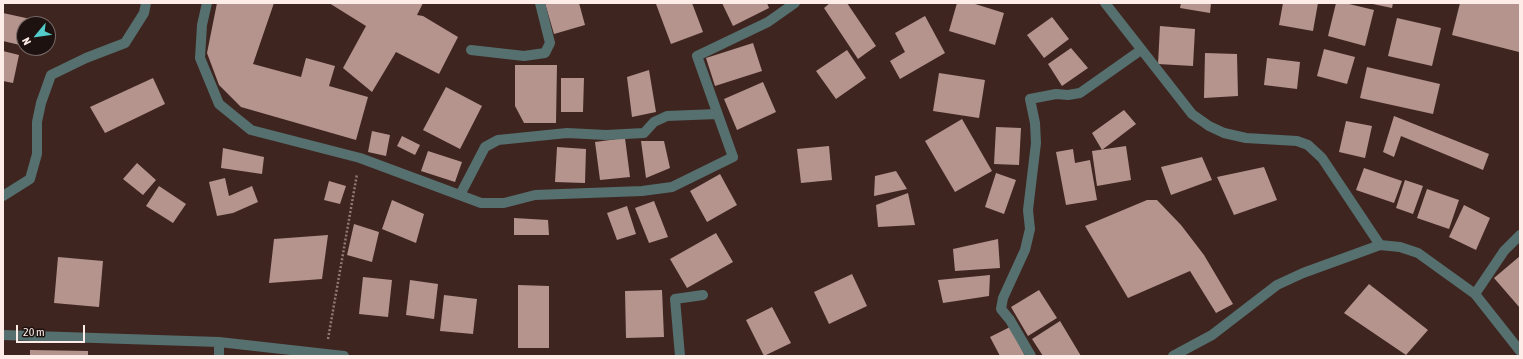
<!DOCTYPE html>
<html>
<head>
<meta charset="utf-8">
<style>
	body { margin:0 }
	#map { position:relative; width:1523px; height:359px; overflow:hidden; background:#3f2520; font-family:"Asap Condensed",sans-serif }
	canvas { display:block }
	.frame { position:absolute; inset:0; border:4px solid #feece8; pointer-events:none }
	.north { position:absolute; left:16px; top:16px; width:40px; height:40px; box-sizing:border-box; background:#1d120f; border:1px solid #776966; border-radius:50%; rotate:241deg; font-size:11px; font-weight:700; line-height:16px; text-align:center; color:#feece8 }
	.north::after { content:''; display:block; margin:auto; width:14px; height:18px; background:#53cdcb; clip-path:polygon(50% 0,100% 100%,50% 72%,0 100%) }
	.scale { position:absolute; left:16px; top:325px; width:69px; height:18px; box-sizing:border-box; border:2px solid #feece8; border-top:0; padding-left:5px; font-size:12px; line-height:14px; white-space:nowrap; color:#feece8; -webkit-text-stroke:3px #1d120f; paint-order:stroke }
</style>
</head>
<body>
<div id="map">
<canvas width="1523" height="359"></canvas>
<div class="frame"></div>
<div class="north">N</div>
<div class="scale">20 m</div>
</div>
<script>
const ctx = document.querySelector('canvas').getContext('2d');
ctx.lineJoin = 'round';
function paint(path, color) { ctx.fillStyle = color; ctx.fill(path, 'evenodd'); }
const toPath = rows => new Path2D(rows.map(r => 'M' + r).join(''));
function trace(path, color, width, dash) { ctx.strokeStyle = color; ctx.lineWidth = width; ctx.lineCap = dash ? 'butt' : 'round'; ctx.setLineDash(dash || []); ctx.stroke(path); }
paint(toPath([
	[217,3,274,3,253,64,301,77,306,58,335,66,329,86,368,97,356,140,241,107,219,85,207,53],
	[329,3,423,3,417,15,423,16,458,37,439,74,396,52,372,92,343,68,366,26],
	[545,3,579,3,585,25,554,34],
	[659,3,692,3,703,32,671,44,656,4],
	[722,3,767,3,769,8,733,26],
	[830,3,847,3,876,46,858,59,824,8],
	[957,3,972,3,1004,13,995,45,949,31],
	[1181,3,1211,3,1210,13,1180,8],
	[1283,3,1318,3,1313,31,1279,25],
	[1336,3,1345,3,1374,10,1365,46,1328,36],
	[1368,3,1393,3,1392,8],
	[1460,3,1520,3,1520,49,1519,52,1452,35],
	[3,13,35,20,34,24,24,24,24,46,3,41],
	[925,16,945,53,900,79,890,61,905,52,895,33],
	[1052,17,1069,39,1044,58,1027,35],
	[1397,18,1441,28,1432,66,1388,56],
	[1160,26,1195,29,1193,66,1158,64],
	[753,43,762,71,715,86,706,58],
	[1071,48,1088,68,1062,86,1048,64],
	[1324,49,1355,57,1347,84,1317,76],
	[847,50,866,78,836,99,816,71],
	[3,51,19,55,13,83,3,81],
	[1205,53,1237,54,1238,96,1204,98],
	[1267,58,1300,62,1297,89,1264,85],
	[515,65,557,65,556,123,524,123,515,106],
	[1367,67,1440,84,1433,114,1360,98],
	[649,70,656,112,632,117,627,77],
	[939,73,985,80,979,118,933,111],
	[153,78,165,104,105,133,90,107],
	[561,78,584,78,583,112,561,112],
	[763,82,776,112,737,130,724,99],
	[446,87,482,106,460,149,423,130],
	[1124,110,1136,124,1102,150,1092,133],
	[1394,116,1489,154,1483,170,1401,136,1394,157,1383,152],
	[962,119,992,171,955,192,925,141],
	[1346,121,1372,126,1365,158,1339,152],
	[996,127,1021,128,1019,165,994,164],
	[372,131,390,135,386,156,368,152],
	[402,136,420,145,415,155,397,146],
	[625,138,630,177,600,180,595,142],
	[641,141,664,141,670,168,646,178],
	[829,146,832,180,801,183,797,149],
	[1126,146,1131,180,1097,186,1092,151],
	[557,147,586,149,585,183,555,182],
	[223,148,264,157,262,174,221,168],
	[1073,149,1075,163,1090,160,1097,200,1066,205,1056,152],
	[428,151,462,162,455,182,421,171],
	[1202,157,1212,180,1171,195,1161,167],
	[137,163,156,180,143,195,123,179],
	[1264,167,1277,200,1234,215,1217,177],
	[1364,168,1402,181,1394,203,1356,190],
	[896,171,907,189,874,196,875,176],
	[996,173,1016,180,1004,214,985,207],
	[720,174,737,205,707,222,690,191],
	[225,178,229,196,252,186,258,202,233,213,217,216,209,182],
	[1405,180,1423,186,1413,214,1396,208],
	[329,181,346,186,340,204,324,200],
	[159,186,186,204,173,223,146,206],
	[1427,189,1459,200,1449,229,1417,218],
	[908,193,915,225,878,227,876,205],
	[392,200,424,214,416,243,382,229],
	[1147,200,1157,200,1181,225,1204,255,1233,304,1216,313,1190,271,1128,298,1085,226],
	[654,201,668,237,649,243,635,208],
	[1464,205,1490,218,1476,250,1449,237],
	[627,206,636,234,617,240,607,213],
	[514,218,548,220,549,235,514,235],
	[354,224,379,232,372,262,347,255],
	[716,233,733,262,687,288,670,259],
	[328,235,322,279,269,283,274,239],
	[998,239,1000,268,955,271,953,249],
	[1520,256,1520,308,1494,278],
	[58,257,103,261,99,307,54,303],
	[852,274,867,306,829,324,814,292],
	[990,275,989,296,943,303,938,280],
	[363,277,392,280,388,317,359,314],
	[410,280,438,284,434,319,406,315],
	[1369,284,1428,330,1406,355,1344,313],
	[518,285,549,286,549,348,518,348],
	[662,290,664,337,626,338,625,291],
	[1039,290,1057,318,1028,336,1011,307],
	[444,295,477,299,473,334,440,331],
	[772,307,791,343,764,356,746,320],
	[1060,321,1081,356,1043,356,1032,339],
	[1010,327,1025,356,1000,356,990,337],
	[30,350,88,351,88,356,30,356]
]), '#b4948d');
trace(toPath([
	[328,339,357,174]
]), '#917a75', 2.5, [2, 2]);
trace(toPath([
	[207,3,202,25,200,58,219,104,251,130,360,158,481,203,504,203,535,195,642,191,672,187,733,157,697,56,768,22,795,3],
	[1105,3,1192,114,1209,126,1224,133,1246,138,1297,141,1308,145,1322,158,1380,245],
	[471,50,524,56,545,53,550,43,540,3],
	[460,195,485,147,498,140,567,133,606,135,644,133,654,122,667,116,717,114],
	[3,196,30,179,37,154,37,122,41,103,51,75,86,58,125,43,144,13,146,3],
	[1475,294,1504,251,1520,235],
	[3,335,219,342,344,356],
	[219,356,219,342],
	[680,356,675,299,703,295],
	[1031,356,1010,320,1001,309,1003,298,1025,250,1030,229,1028,210,1036,143,1035,123,1030,99,1056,94,1068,95,1080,93,1141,50],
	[1173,356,1212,335,1277,285,1303,273,1380,245,1400,247,1418,253,1475,294,1520,351]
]), '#55706f', 10);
</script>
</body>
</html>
